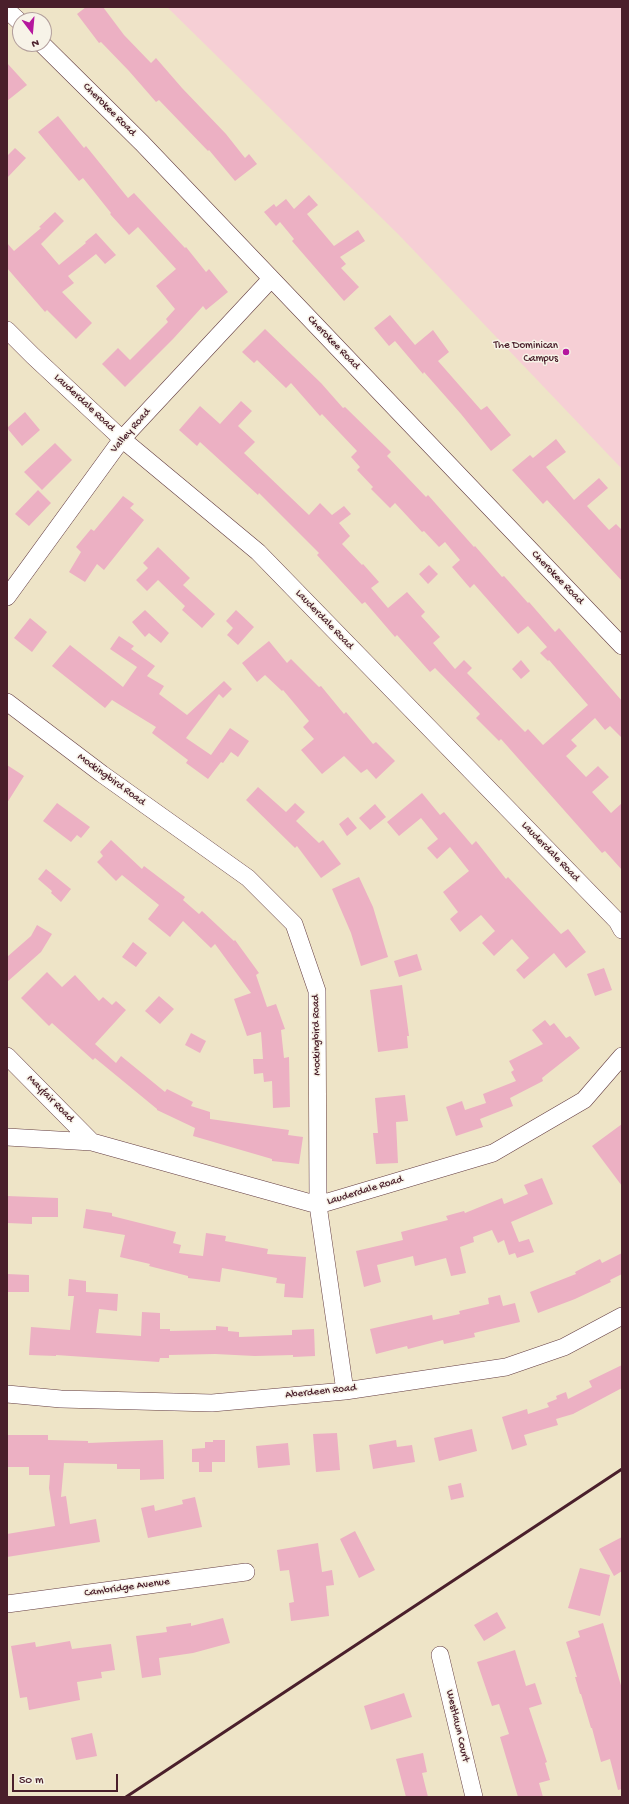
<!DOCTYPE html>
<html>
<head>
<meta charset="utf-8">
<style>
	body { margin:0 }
	#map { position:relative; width:629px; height:1804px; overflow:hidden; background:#eee4c7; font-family:"Gochi Hand",sans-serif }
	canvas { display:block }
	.frame { position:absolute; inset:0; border:8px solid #4a1f2b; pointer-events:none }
	.north { position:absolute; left:12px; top:12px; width:40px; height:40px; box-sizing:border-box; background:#f7f3e8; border:1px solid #b29e9c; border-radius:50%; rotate:164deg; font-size:11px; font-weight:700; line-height:16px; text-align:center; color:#4a1f2b }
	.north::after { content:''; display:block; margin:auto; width:14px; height:18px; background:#b5179e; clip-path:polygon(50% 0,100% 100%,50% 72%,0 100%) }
	.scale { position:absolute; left:12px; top:1774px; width:106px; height:18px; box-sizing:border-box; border:2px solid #4a1f2b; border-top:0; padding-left:5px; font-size:12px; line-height:14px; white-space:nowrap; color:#4a1f2b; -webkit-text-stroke:3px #f7f3e8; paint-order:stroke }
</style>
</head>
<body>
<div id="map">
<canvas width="629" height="1804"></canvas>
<div class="frame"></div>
<div class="north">N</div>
<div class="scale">50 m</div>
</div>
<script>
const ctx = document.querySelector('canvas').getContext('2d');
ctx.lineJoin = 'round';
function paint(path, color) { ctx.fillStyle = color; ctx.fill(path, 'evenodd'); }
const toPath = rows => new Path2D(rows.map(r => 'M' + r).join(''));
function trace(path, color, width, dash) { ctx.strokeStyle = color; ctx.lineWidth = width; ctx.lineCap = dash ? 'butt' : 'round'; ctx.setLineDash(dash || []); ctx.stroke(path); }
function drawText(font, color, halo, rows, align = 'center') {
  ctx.font = font + ' "Gochi Hand",sans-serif'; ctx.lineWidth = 3; ctx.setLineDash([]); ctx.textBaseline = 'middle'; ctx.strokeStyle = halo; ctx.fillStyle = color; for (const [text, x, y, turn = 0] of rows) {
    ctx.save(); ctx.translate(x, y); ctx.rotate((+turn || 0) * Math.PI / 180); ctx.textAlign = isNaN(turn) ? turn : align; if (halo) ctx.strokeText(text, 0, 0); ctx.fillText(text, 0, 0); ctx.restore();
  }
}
paint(toPath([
	[167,7,622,7,622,469,399,235]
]), '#f6cfd5');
paint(toPath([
	[86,7,103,7,124,35,151,63,156,58,182,88,226,134,245,158,249,154,257,164,235,181,209,150,208,151,159,100,156,102,129,71,101,42,99,43,77,14],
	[7,63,27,85,7,101],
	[58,116,84,148,86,146,128,198,134,193,185,248,186,247,206,272,209,269,228,292,206,310,203,306,173,339,125,387,102,364,118,348,130,360,168,322,166,319,175,309,156,286,176,269,138,227,129,235,110,214,111,213,83,178,79,181,38,132],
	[15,148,26,158,7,178,7,156],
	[309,195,318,205,307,214,334,246,358,230,365,241,340,257,346,264,341,268,359,287,344,301,292,241,294,239,280,222,276,226,264,212,274,204,276,207,286,199,294,209],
	[55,212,64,221,41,244,59,265,86,243,85,242,96,233,116,255,105,264,96,254,68,276,74,283,62,292,92,323,76,339,47,310,45,312,7,268,7,243,14,251,41,228,39,227],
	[390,315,415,345,433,330,449,352,438,361,481,410,487,406,511,435,491,451,461,414,424,372,423,374,395,341,389,346,374,328],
	[265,329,321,383,343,408,345,407,391,452,387,456,426,497,428,495,474,547,475,546,502,577,504,576,528,603,529,602,555,632,559,628,622,701,622,738,610,726,605,730,595,718,571,740,577,746,566,756,586,777,598,766,609,777,592,792,611,813,622,803,622,870,605,851,602,853,501,739,499,741,476,718,480,714,435,668,430,672,397,635,395,637,365,602,362,604,317,555,319,553,259,493,258,495,200,442,197,446,179,430,200,406,220,424,241,401,252,411,238,426,255,442,244,453,309,515,320,503,332,515,344,506,351,514,339,523,350,536,342,544,362,565,363,564,379,582,371,588,388,608,407,592,425,612,421,616,440,637,433,643,455,669,464,660,472,668,467,673,525,732,528,729,543,745,588,705,549,660,548,661,540,653,547,647,528,626,518,634,474,584,470,588,452,567,460,560,445,542,439,547,424,531,422,532,395,503,390,508,371,489,373,487,357,470,360,467,351,457,357,451,322,414,320,416,291,383,286,388,257,360,254,363,242,352],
	[25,412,40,430,22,446,7,428],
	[556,439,566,452,546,467,574,500,599,478,608,488,587,506,609,530,616,524,622,530,622,581,547,500,543,504,512,470,530,455,533,458],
	[55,443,72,460,42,490,24,472],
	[38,490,51,503,29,526,15,514],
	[123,496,134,504,130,508,144,520,104,570,97,564,85,582,69,572,81,552,76,547,91,529,94,531],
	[158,547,190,578,183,585,215,614,202,628,182,610,185,606,158,580,147,591,136,580,148,568,143,563],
	[429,565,438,574,428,584,419,574],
	[145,610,169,633,161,643,149,633,145,637,132,622],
	[236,610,254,627,238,645,227,635,233,628,226,621],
	[30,618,47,632,32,652,14,638],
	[119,636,134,646,131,649,155,666,147,676,164,686,159,694,187,715,224,681,232,689,223,698,219,694,186,738,211,755,230,728,249,741,238,757,231,752,223,763,221,762,208,779,186,763,188,760,152,733,156,727,112,700,105,708,52,666,70,645,123,687,137,667,110,649],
	[269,641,287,663,291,659,319,687,321,686,344,714,346,712,373,744,376,742,395,761,376,779,367,769,361,773,344,756,322,774,301,750,314,739,303,727,309,721,283,690,282,691,265,675,257,682,242,663],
	[521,660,530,671,521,679,512,669],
	[7,765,24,776,7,803],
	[258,787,286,812,295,803,305,812,296,821,319,843,323,840,341,864,321,878,297,846,295,848,246,800],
	[422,793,440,815,444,812,472,845,476,841,506,879,508,877,561,934,568,929,586,952,566,968,554,953,524,979,516,970,529,958,512,939,494,956,482,943,495,931,481,915,460,932,450,919,458,912,443,892,469,871,450,847,437,859,427,848,438,839,421,818,399,836,387,822],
	[57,803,90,827,81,838,77,835,71,842,43,821],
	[375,804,386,817,370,830,359,818],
	[348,817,357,828,347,836,339,824],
	[111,840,142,869,144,866,173,888,185,897,183,900,199,914,202,911,234,941,235,940,259,973,256,975,267,1007,276,1004,285,1029,281,1030,284,1058,289,1057,290,1107,273,1108,272,1081,264,1082,263,1073,254,1074,253,1059,263,1059,261,1032,247,1036,234,999,251,993,215,944,211,948,183,921,170,937,148,919,159,905,122,875,116,881,97,862,103,856,100,852],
	[46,869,71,889,61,902,51,893,52,891,38,879],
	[359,877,373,907,388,957,361,966,351,933,332,889],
	[37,925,52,934,41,952,7,982,7,957,31,936],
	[133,942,147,953,136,967,122,957],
	[417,954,422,970,399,977,394,961],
	[604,968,612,990,595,996,587,974],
	[47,972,62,987,75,975,99,1001,103,997,112,1005,116,1001,126,1010,95,1044,116,1063,121,1056,165,1092,167,1089,193,1102,191,1106,210,1112,210,1119,289,1130,288,1135,303,1137,299,1164,272,1161,272,1159,193,1136,195,1128,157,1110,157,1109,95,1058,93,1060,52,1023,49,1026,21,998],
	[402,985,409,1036,407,1036,408,1048,378,1052,370,990],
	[159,996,174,1009,160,1024,145,1011],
	[545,1020,550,1026,554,1023,566,1038,570,1036,580,1048,542,1078,543,1081,510,1098,513,1106,480,1119,483,1127,456,1136,446,1107,462,1101,465,1110,486,1103,483,1094,516,1081,511,1072,514,1070,509,1061,543,1044,532,1030],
	[191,1033,206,1041,200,1053,185,1045],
	[405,1095,408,1121,396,1122,398,1163,376,1164,373,1133,378,1133,375,1098],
	[622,1124,622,1186,592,1146],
	[542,1178,553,1204,511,1222,519,1242,529,1239,534,1252,517,1258,515,1253,509,1255,504,1240,498,1243,492,1230,473,1237,474,1242,460,1247,466,1273,451,1276,446,1258,415,1266,413,1256,377,1265,381,1282,364,1287,356,1251,403,1240,401,1232,448,1220,446,1216,464,1211,465,1213,502,1198,504,1204,528,1194,524,1185],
	[7,1196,58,1198,58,1217,32,1217,32,1224,7,1223],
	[86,1209,112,1213,112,1216,176,1232,173,1243,181,1245,179,1253,203,1256,206,1233,226,1236,225,1241,268,1249,267,1254,306,1257,303,1298,284,1297,285,1284,276,1283,277,1278,222,1268,220,1282,188,1278,188,1276,149,1266,150,1264,120,1257,125,1235,83,1228],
	[622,1253,622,1274,610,1280,611,1282,575,1299,538,1313,530,1292,576,1274,575,1272,600,1259,602,1263],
	[7,1274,29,1275,29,1292,7,1292],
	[69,1279,86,1281,86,1292,118,1294,117,1311,99,1309,96,1333,141,1336,142,1312,160,1313,160,1329,170,1329,170,1331,216,1330,216,1326,228,1327,228,1331,239,1332,239,1337,292,1335,292,1330,314,1329,315,1356,293,1357,293,1355,255,1356,215,1354,169,1355,169,1358,160,1358,159,1362,56,1355,56,1356,29,1355,31,1327,70,1330,74,1296,68,1296],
	[500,1295,503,1306,515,1303,520,1322,474,1333,475,1337,444,1344,443,1340,408,1349,407,1346,376,1354,370,1329,432,1315,433,1320,460,1314,459,1311,489,1304,488,1298],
	[622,1365,622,1388,573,1414,556,1419,558,1425,524,1435,527,1445,512,1450,502,1417,527,1409,528,1414,549,1407,547,1403,557,1399,556,1396,566,1392,568,1399,592,1387,589,1381],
	[472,1429,477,1451,439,1461,434,1438],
	[337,1433,340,1470,316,1472,313,1434],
	[7,1435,48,1435,48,1440,88,1441,88,1443,163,1440,164,1479,140,1480,140,1469,117,1469,117,1464,64,1463,61,1497,66,1496,70,1524,96,1519,100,1542,7,1557,7,1534,55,1526,49,1488,50,1475,29,1475,29,1467,7,1467],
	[213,1440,225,1440,225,1462,212,1462,212,1472,199,1472,199,1462,192,1462,192,1449,205,1448,205,1442,213,1442],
	[396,1440,397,1447,412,1445,415,1462,373,1469,369,1445],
	[288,1443,290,1465,258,1468,256,1446],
	[461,1483,464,1497,451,1500,448,1486],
	[195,1497,202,1527,148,1538,141,1508,154,1505,155,1511,183,1504,182,1500],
	[355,1531,375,1570,359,1578,340,1539],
	[622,1537,622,1571,614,1576,599,1549],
	[318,1543,322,1572,332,1570,334,1585,326,1586,329,1616,291,1621,289,1603,294,1602,289,1570,280,1571,277,1550],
	[580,1568,610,1575,600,1616,568,1608],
	[497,1612,506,1628,484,1641,474,1625],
	[223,1618,230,1643,193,1653,159,1658,161,1675,142,1678,136,1636,167,1632,166,1627,191,1623,191,1626],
	[603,1623,622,1689,622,1789,618,1790,610,1759,601,1762,592,1728,591,1728,581,1694,580,1694,575,1677,577,1677,566,1642,580,1637,578,1631],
	[70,1641,72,1649,111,1644,115,1670,101,1672,102,1678,77,1682,80,1700,29,1710,27,1697,20,1698,11,1646,35,1642,36,1647],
	[515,1650,526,1686,535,1683,542,1704,529,1708,547,1762,545,1763,550,1780,539,1783,543,1797,518,1797,500,1737,509,1734,499,1704,492,1706,477,1662],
	[404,1693,412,1717,371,1730,364,1706],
	[92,1733,97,1756,76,1760,71,1738],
	[423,1753,427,1772,422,1773,428,1797,406,1797,396,1759]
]), '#ecb0c3');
const minor = toPath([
	[7,10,20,22],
	[42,44,142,143,622,646],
	[7,330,33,356,122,439,258,552,617,921,622,930],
	[7,597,122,439,271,279],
	[7,702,102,774,248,878,294,924,317,991,318,1205,345,1391],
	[7,1056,92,1142],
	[7,1137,92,1142,318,1205,493,1153,584,1100,622,1056],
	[7,1394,61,1399,212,1403,345,1391,506,1367,564,1347,622,1316],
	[7,1604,246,1572],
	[440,1655,474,1797]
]);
trace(minor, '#633d42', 18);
trace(minor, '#fff', 17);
trace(toPath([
	[126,1797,622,1469]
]), '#4a1f2b', 3);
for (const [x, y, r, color] of [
	[566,352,4,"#b5179e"]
]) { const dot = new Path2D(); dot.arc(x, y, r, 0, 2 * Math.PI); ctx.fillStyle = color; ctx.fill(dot); trace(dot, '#f7f3e8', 1.5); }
drawText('11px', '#4a1f2b', '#f7f3e8', [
	["Cherokee Road",109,110,45],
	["Cherokee Road",333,343,46],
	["Lauderdale Road",84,403,43],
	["Valley Road",131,431,-49],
	["Cherokee Road",557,578,46],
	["Lauderdale Road",324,620,46],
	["Mockingbird Road",111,780,36],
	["Lauderdale Road",550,852,46],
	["Mockingbird Road",317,1035,-91],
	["Mayfair Road",50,1099,45],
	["Lauderdale Road",365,1191,-17],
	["Aberdeen Road",321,1392,-6],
	["Cambridge Avenue",127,1588,-8],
	["Westlawn Court",457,1726,77]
]);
drawText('11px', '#4a1f2b', '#f7f3e8', [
	["The Dominican",558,346],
	["Campus",558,359]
], 'right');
</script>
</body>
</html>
